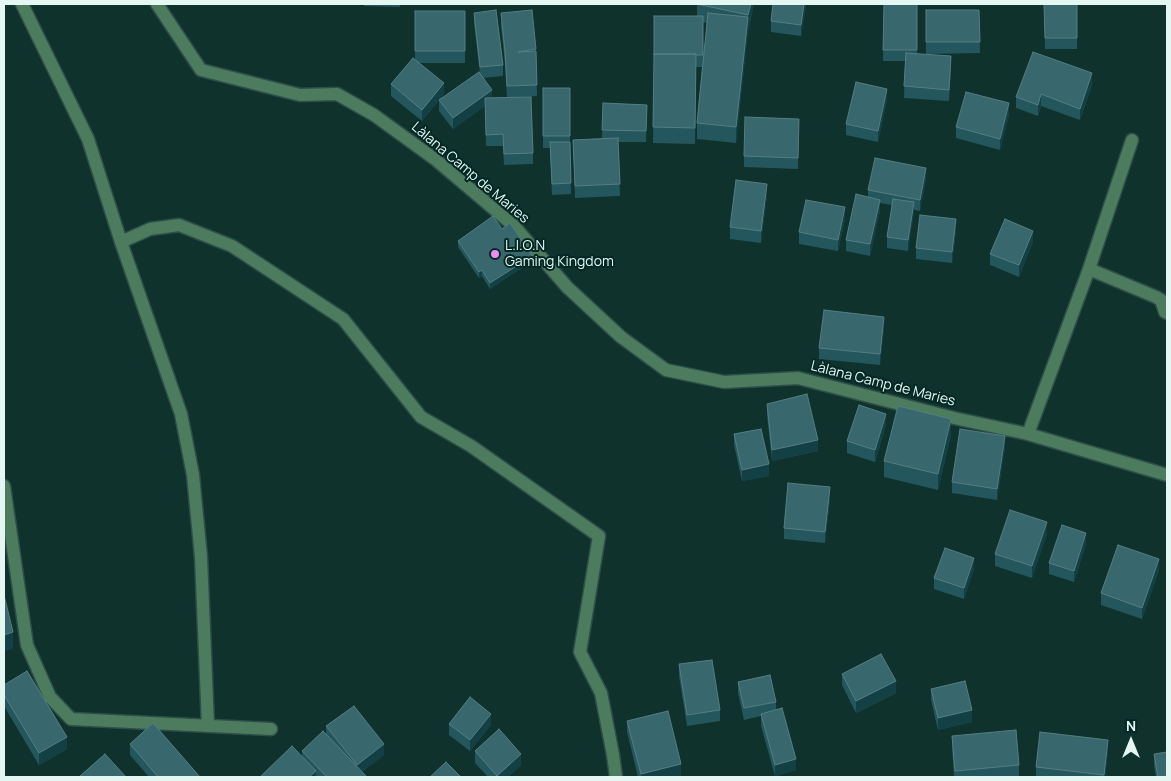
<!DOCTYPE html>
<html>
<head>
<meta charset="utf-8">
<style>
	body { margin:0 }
	#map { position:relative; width:1171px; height:781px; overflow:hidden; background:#0f322d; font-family:Manrope,sans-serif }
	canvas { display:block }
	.frame { position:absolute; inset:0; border:5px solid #e4f7f3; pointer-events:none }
	.north { position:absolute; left:1106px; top:716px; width:50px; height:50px; -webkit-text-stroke:4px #042823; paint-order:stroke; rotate:0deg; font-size:14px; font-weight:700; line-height:20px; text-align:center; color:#e4f7f3 }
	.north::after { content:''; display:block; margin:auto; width:18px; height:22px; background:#e4f7f3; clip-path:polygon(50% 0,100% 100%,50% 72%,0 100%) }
</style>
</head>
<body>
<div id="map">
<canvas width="1171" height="781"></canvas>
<div class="frame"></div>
<div class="north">N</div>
</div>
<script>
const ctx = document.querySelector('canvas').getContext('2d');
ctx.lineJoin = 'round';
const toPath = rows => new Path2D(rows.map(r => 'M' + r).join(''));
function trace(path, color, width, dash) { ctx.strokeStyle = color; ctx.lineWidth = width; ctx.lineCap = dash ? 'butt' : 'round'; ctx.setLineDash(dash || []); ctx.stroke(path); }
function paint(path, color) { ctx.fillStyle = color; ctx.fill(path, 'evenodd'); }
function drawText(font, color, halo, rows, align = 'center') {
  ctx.font = font + ' Manrope,sans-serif'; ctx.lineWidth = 4; ctx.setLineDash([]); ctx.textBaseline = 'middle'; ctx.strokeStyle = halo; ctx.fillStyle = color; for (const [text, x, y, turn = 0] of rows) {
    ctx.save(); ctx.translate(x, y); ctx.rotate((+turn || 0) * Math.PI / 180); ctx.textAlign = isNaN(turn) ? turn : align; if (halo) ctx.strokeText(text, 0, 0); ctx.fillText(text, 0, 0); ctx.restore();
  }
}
const street = toPath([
	[22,4,88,139,121,242,150,229,179,225,232,246,343,319,421,417,471,446,599,536,580,652,601,693,613,755,616,777],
	[157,4,201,70,300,95,337,94,374,115,436,160,514,226,567,287,621,337,666,370,724,382,798,378,954,418,1028,434,1167,475],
	[121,242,181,414,193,475,201,557,208,726],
	[1089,269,1156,297,1161,300,1165,312,1167,313],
	[1028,434,1089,269,1132,140],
	[4,486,27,645,50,697,71,719,271,729]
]);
trace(street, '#2d4e49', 15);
trace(street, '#4d7b5e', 12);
paint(toPath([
	[364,4,400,4,400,7,364,6],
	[697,4,754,4,748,31,736,143,697,139,697,123,702,67,696,67,695,144,653,143,654,67,654,16,697,16],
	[703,22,707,23,703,60],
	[806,4,801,36,771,32,771,21],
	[884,4,917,4,917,54,951,67,949,101,904,98,905,61,883,61],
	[1044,4,1077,4,1077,49,1045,49],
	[926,10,979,10,980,53,926,54],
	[415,11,465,11,465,63,419,63,444,94,440,99,480,73,474,24,474,13,503,65,503,76,483,78,492,98,533,153,533,164,504,165,503,146,486,146,485,106,453,129,439,111,439,100,422,121,391,96,391,84,415,59],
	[501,13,536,49,537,96,507,98,505,64,501,25],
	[1092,85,1080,120,1041,106,1038,116,1016,108,1016,97],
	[543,88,570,88,570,148,571,194,552,195,550,148,543,148],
	[887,100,878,142,846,135,846,124],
	[603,103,647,105,646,142,618,142,620,196,575,198,573,140,602,138],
	[1009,115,1000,150,956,138,956,127],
	[799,130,798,169,744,167,744,156],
	[926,179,920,211,914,210,908,251,887,248,887,237,892,205,880,203,880,211,870,256,846,251,846,240,868,197,868,190],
	[767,195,761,243,730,239,730,227],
	[845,219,838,251,799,244,799,232],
	[502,229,532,261,490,289,482,276,479,278,458,247,458,241],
	[956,231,952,263,916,259,916,248],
	[1033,242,1019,277,990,265,990,254],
	[884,328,880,365,819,359,819,348],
	[767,404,818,451,772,461,767,415],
	[886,425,875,462,847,453,847,441],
	[734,434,769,476,742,481,734,445],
	[951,435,938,490,884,477,884,461],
	[1005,447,997,500,952,493,952,482],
	[830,498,825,543,784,539,784,528],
	[1047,533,1032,578,995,566,995,554],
	[1086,544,1074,582,1049,574,1049,563],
	[974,569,964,599,934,589,934,578],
	[1159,570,1142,619,1101,605,1101,593],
	[679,664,720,710,720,721,687,726,679,676],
	[842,674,896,693,856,713,842,685],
	[738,682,776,702,776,710,796,770,775,776,761,726,761,716,744,720,738,693],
	[4,685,67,749,39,765,4,706],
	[931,689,972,722,938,730,931,700],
	[627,721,681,775,671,777,638,777,627,732],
	[449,724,491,725,470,751,449,735],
	[326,726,384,755,362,772,367,777,316,777,316,776,316,777,302,756,302,751,326,735],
	[952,736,1019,765,1019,776,1009,777,954,777,952,747],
	[130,744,200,777,149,777,130,755],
	[475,751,521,765,508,777,488,777,475,763],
	[1108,751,1105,777,1036,777,1036,767],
	[1154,754,1167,777,1156,777,1154,766]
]), '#24565e');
paint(toPath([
	[751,4,754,4,748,32,748,15],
	[804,4,806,4,801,36,801,25],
	[748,17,748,33,736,143,736,127],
	[951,56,951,67,949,101,949,90],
	[1092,73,1092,85,1080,120,1080,109],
	[444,83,444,94,422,121,422,110],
	[887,89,887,100,878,142,878,131],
	[492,90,492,101,453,129,453,118],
	[1041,94,1041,106,1038,116,1038,105],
	[1009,103,1009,115,1000,150,1000,139],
	[926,168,926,179,920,211,920,200],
	[767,184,767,195,761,243,761,231],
	[880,200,880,211,870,256,870,244],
	[914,202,914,214,908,251,908,240],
	[845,207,845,219,838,251,838,240],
	[956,219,956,231,952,263,952,252],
	[1033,231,1033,242,1019,277,1019,265],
	[532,256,532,261,490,289,490,283],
	[482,270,482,276,479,278,479,272],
	[884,317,884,328,880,365,880,354],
	[886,414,886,425,875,462,875,450],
	[951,419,951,435,938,490,938,474],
	[1005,436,1005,447,997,500,997,489],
	[818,440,818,451,772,461,772,450],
	[769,464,769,476,742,481,742,470],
	[830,487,830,498,825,543,825,532],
	[1047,522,1047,533,1032,578,1032,566],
	[1086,533,1086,544,1074,582,1074,571],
	[974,558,974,569,964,599,964,588],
	[1159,559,1159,570,1142,619,1142,608],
	[13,632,13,649,4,651,4,635],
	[896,681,896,693,856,713,856,701],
	[972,710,972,722,938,730,938,718],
	[491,714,491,725,470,751,470,740],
	[67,737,67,749,39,765,39,753],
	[1108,740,1108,751,1105,777,1104,777],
	[384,744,384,755,357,776,357,765],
	[521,754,521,765,508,777,497,777,497,776],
	[796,759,796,770,775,776,775,765],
	[681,764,681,775,671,777,641,777,641,774],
	[316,771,316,777,309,777]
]), '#134044');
const building = toPath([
	[697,4,751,4,748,15,697,4],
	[773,4,804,4,801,25,771,21,773,4],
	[884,4,917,4,917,50,883,50,884,4],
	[1044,4,1077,4,1077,38,1045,38,1044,4],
	[496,10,503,65,480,67,474,13,496,10],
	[532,10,536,49,518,52,536,51,537,85,507,86,505,52,501,13,532,10],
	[926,10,979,10,980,42,926,42,926,10],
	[415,11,465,11,465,51,415,51,415,11],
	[708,13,748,17,736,127,697,123,708,13],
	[654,16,703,16,703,55,696,55,696,54,654,54,654,55,654,16],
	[1033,52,1092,73,1080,109,1041,94,1038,105,1016,97,1033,52],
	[906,53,951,56,949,90,904,86,906,53],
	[654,54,696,54,695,128,653,127,654,54],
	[413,58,444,83,422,110,391,84,413,58],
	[479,72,492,90,453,118,439,100,479,72],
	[856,82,887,89,878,131,846,124,856,82],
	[543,88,570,88,570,136,543,136,543,88],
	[966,92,1009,103,1000,139,956,127,966,92],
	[531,97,533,153,504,154,503,134,486,135,485,98,531,97],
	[603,103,647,105,646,131,602,130,603,103],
	[745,117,799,119,798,158,744,156,745,117],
	[618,138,620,184,575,186,573,140,618,138],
	[550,142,570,142,571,183,552,184,550,142],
	[875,158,926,168,920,200,868,190,875,158],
	[736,180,767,184,761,231,730,227,736,180],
	[856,194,880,200,870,244,846,240,856,194],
	[893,199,914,202,908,240,887,237,893,199],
	[806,200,845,207,838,240,799,232,806,200],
	[920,215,956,219,952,252,916,248,920,215],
	[493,216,502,229,510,223,532,256,490,283,482,270,479,272,458,241,493,216],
	[1005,219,1033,231,1019,265,990,254,1005,219],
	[824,310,884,317,880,354,819,348,824,310],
	[807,394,818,440,772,450,767,404,807,394],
	[859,405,886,414,875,450,847,441,859,405],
	[898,406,951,419,938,474,884,461,898,406],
	[761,429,769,464,742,470,734,434,761,429],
	[960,429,1005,436,997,489,952,482,960,429],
	[788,483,830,487,825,532,784,528,788,483],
	[1010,510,1047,522,1032,566,995,554,1010,510],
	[1062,525,1086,533,1074,571,1049,563,1062,525],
	[1118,545,1159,559,1142,608,1101,593,1118,545],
	[945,548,974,558,964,588,934,578,945,548],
	[4,595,13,632,4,635,4,595],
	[881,654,896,681,856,701,842,674,881,654],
	[712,660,720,710,687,715,679,664,712,660],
	[27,671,67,737,39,753,4,695,4,685,27,671],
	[770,675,776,702,744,708,738,682,770,675],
	[965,681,972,710,938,718,931,689,965,681],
	[470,697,491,714,470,740,449,724,470,697],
	[354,706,384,744,357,765,326,726,354,706],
	[782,708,796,759,775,765,761,714,782,708],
	[668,711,681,764,641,774,627,721,668,711],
	[153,723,200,777,158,777,130,744,153,723],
	[499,729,521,754,497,776,475,751,499,729],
	[1016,730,1019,765,955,771,952,736,1016,730],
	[323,731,367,777,327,777,302,751,323,731],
	[1040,732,1108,740,1104,775,1036,767,1040,732],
	[292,746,316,771,309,777,260,777,292,746],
	[1167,752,1167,777,1158,777,1154,754,1167,752],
	[105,754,126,777,81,777,80,776,105,754],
	[446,762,461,777,430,777,446,762]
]);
paint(building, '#39676e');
trace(building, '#547e83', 1);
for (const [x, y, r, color] of [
	[495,254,5,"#f08bf6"]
]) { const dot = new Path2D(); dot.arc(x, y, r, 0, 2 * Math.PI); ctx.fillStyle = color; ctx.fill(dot); trace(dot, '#042823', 2); }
drawText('14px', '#e4f7f3', '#042823', [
	["Làlana Camp de Maries",470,173,40],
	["Làlana Camp de Maries",883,384,14]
]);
drawText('14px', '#e4f7f3', '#042823', [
	["L.I.O.N",505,246],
	["Gaming Kingdom",505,262]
], 'left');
</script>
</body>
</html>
